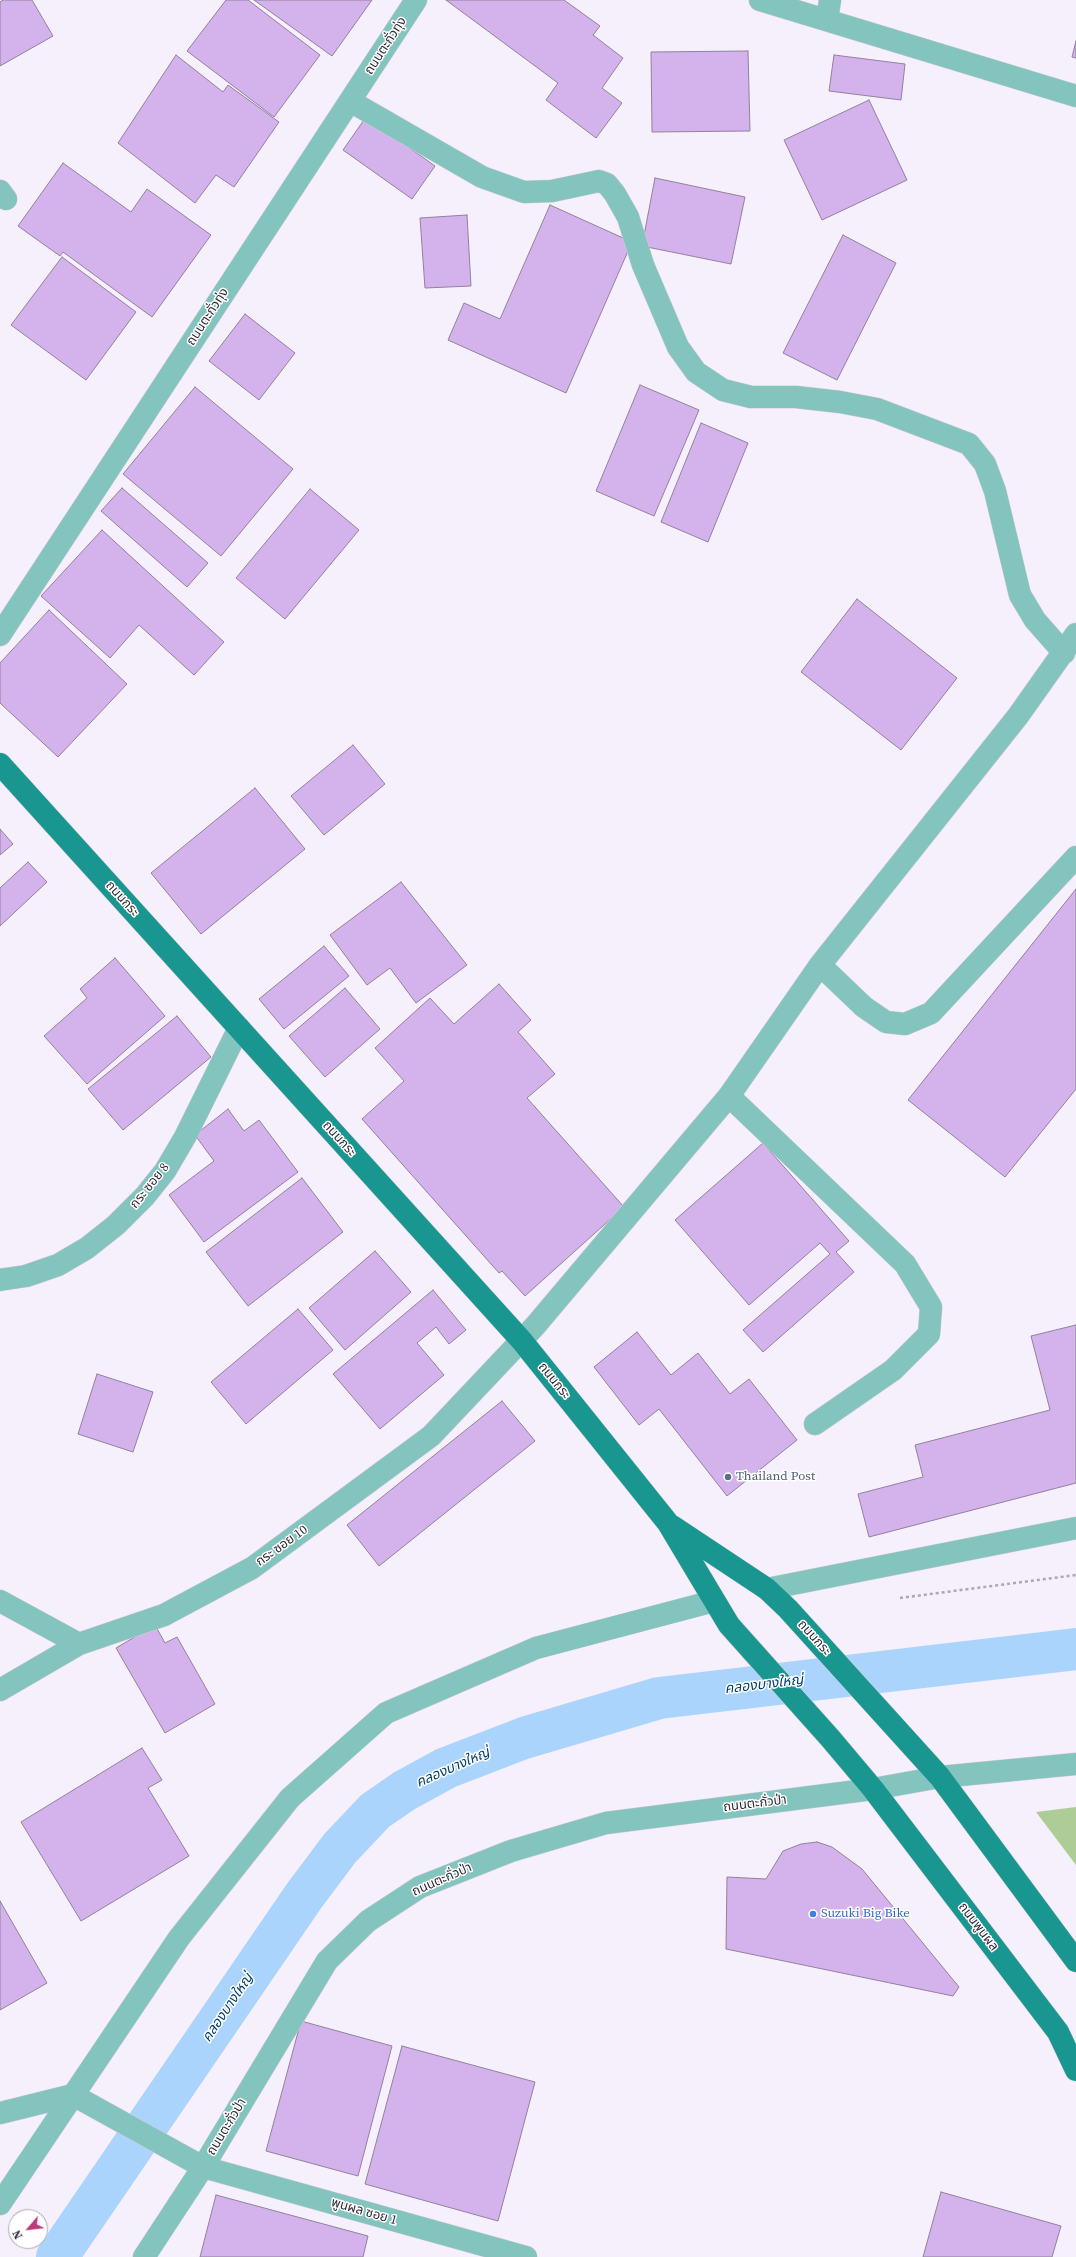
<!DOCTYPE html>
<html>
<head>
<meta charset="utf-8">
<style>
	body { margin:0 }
	#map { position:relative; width:1076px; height:2257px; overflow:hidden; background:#f6effc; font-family:"Source Serif 4",serif }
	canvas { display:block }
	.north { position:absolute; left:8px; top:2209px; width:40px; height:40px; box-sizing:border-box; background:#fff; border:1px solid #aca9ae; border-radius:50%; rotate:242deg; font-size:11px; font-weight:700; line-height:16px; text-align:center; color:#2f2934 }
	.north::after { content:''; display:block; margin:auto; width:14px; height:18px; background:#bc387d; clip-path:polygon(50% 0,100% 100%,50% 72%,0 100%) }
</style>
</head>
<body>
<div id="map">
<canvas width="1076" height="2257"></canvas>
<div class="north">N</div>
</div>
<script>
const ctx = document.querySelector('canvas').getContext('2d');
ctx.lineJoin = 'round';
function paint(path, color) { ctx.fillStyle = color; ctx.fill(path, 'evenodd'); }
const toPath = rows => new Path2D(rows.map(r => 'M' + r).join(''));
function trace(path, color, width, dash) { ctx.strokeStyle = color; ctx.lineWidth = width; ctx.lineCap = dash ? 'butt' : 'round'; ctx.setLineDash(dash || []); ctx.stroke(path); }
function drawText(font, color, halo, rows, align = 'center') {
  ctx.font = font + ' "Source Serif 4","Noto Sans Thai",serif'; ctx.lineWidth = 3; ctx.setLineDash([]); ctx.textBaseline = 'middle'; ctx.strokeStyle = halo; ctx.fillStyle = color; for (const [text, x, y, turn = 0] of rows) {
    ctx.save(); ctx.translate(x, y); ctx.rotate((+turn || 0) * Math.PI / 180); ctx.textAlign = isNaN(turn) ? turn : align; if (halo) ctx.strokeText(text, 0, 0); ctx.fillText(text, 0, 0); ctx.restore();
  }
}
paint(toPath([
	[1076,1807,1076,1865,1036,1812]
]), '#aecd96');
trace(toPath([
	[57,2257,304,1896,340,1848,375,1811,404,1791,446,1768,524,1738,659,1698,1076,1649]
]), '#abd4fc', 42);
const building = toPath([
	[3,0,32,0,53,36,0,66,0,2,3,0],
	[226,0,248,0,320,55,274,117,187,51,226,0],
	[254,0,372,0,332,56,254,0],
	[446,0,564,0,600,26,593,35,623,58,602,88,622,103,596,138,546,100,558,83,446,0],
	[1076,41,1076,58,1072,57,1076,41],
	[748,51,750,131,652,132,651,52,748,51],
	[176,55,223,92,228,85,279,122,234,187,216,175,195,203,118,143,176,55],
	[834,55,905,64,901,100,829,91,834,55],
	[869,100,907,180,822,220,784,140,869,100],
	[366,117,435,166,412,199,343,150,366,117],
	[63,163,131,212,147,189,211,235,152,317,63,252,60,256,18,226,63,163],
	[655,178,745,197,731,264,642,246,655,178],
	[550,205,632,242,566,393,448,340,464,303,500,319,550,205],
	[467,215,471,286,425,288,420,218,467,215],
	[843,235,896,263,837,380,783,353,843,235],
	[62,257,136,312,86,380,11,325,62,257],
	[245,314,295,353,259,400,209,361,245,314],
	[640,385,699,410,654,516,596,491,640,385],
	[195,387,293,469,221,556,123,474,195,387],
	[701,423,748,443,708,542,661,522,701,423],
	[122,488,208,563,187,587,101,511,122,488],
	[310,489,359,530,285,619,236,578,310,489],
	[102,530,224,642,194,675,139,625,110,658,41,596,102,530],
	[857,599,957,678,901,750,801,672,857,599],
	[49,610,127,684,58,757,0,703,0,663,49,610],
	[353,745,385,784,324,835,291,796,353,745],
	[255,788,305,849,201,934,151,873,255,788],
	[0,829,13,844,0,855,0,829],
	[28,862,47,882,0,926,0,888,28,862],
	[401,882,467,965,416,1003,390,968,367,985,330,935,401,882],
	[1076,889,1076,1089,1005,1177,908,1100,1076,889],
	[324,946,349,976,284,1029,259,999,324,946],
	[115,958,165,1016,87,1084,44,1036,87,998,80,989,115,958],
	[499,984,531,1020,518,1032,555,1074,527,1098,624,1207,525,1296,502,1271,499,1273,362,1119,404,1081,375,1048,430,998,454,1024,499,984],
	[345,988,380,1029,325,1077,289,1036,345,988],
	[177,1016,211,1057,123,1130,88,1089,177,1016],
	[228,1109,244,1131,259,1120,298,1172,204,1242,169,1195,214,1161,195,1135,228,1109],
	[763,1143,849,1241,836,1252,854,1272,763,1352,743,1330,830,1254,820,1243,749,1305,675,1220,763,1143],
	[302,1178,343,1232,248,1306,206,1252,302,1178],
	[375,1251,411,1292,345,1350,309,1308,375,1251],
	[433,1290,466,1330,449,1344,436,1327,417,1343,444,1375,380,1429,333,1374,433,1290],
	[298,1309,333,1350,246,1424,211,1382,298,1309],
	[1076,1325,1076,1483,869,1537,858,1494,923,1477,915,1445,1050,1410,1031,1336,1076,1325],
	[637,1332,671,1375,698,1353,730,1394,749,1379,797,1440,727,1496,659,1409,639,1425,594,1367,637,1332],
	[97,1374,153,1392,133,1452,78,1434,97,1374],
	[502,1401,535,1441,379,1566,347,1525,502,1401],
	[155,1625,165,1643,177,1637,215,1704,165,1733,116,1648,155,1625],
	[142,1748,162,1780,148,1788,189,1856,81,1921,21,1822,142,1748],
	[817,1842,832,1847,862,1869,959,1987,953,1996,726,1949,727,1877,766,1879,783,1851,801,1844,817,1842],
	[0,1901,47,1983,0,2010,0,1901],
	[301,2021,392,2046,358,2176,266,2151,301,2021],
	[402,2046,535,2082,498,2221,365,2184,402,2046],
	[941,2192,1061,2226,1052,2257,923,2257,941,2192],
	[216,2195,368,2236,363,2257,200,2257,216,2195]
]);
paint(building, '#d4b2ec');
trace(building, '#91819d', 1);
const minor = toPath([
	[760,0,1076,96],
	[827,20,830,0],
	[350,101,482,177,524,192,552,191,599,181,607,184,615,194,628,217,643,265,678,347,696,372,723,390,751,397,796,397,840,402,877,409,969,444,985,464,995,491,1020,595,1035,620,1064,653],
	[0,191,6,199],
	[0,635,416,0],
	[820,965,864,1007,886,1022,905,1024,931,1013,1076,857],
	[729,1096,905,1264,931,1307,929,1334,893,1370,815,1424],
	[0,1280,26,1276,58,1265,87,1248,116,1225,145,1196,165,1171,185,1137,239,1028],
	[767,1589,1076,1528],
	[0,1601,79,1644,164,1615,252,1568,431,1436,535,1326,729,1096,820,965,1018,716,1076,634],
	[0,1690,79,1644],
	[0,2113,73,2095,203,2167,526,2257],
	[0,2204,179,1938,290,1798,386,1713,536,1648,714,1601],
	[144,2257,203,2167,327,1961,368,1921,420,1887,511,1851,606,1823,873,1789,940,1777,1076,1764]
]);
const major = toPath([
	[0,764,522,1341,668,1523,729,1625,830,1738,873,1789,1058,2032,1076,2070],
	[672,1526,767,1589,788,1609,940,1777,1076,1961]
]);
trace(minor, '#d2cbd8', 23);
trace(major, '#d2cbd8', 23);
trace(toPath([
	[900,1598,1076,1575]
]), '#ada7b3', 2.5, [3, 3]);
trace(minor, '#83c4bf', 22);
trace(major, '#199690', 22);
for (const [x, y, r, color] of [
	[728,1477,4,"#5c6f8a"],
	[813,1914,4,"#3f7fe0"]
]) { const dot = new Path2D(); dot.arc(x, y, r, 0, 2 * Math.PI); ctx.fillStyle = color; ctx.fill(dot); trace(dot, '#fff', 1.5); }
drawText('13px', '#2f2934', '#fff', [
	["ถนนตะกั่วทุ่ง",386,46,-57],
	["ถนนตะกั่วทุ่ง",208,317,-57],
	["ถนนกระ",122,899,48],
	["ถนนกระ",339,1139,48],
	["กระ ซอย 8",150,1186,-51],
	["ถนนกระ",554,1381,51],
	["กระ ซอย 10",282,1546,-36],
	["ถนนกระ",814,1638,48],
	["ถนนตะกั่วป่า",755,1804,-7],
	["ถนนตะกั่วป่า",442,1880,-24],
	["ถนนพูนผล",978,1927,53],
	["ถนนตะกั่วป่า",227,2127,-59],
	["พูนผล ซอย 1",364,2212,16]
]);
drawText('13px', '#4e5e75', '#fff', [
	["Thailand Post",736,1477]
], 'left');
drawText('13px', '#366cbe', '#fff', [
	["Suzuki Big Bike",821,1914]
], 'left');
drawText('italic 14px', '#03406c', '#fff', [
	["คลองบางใหญ่",764,1685,-7],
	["คลองบางใหญ่",453,1768,-24],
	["คลองบางใหญ่",228,2008,-56]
]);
</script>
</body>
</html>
